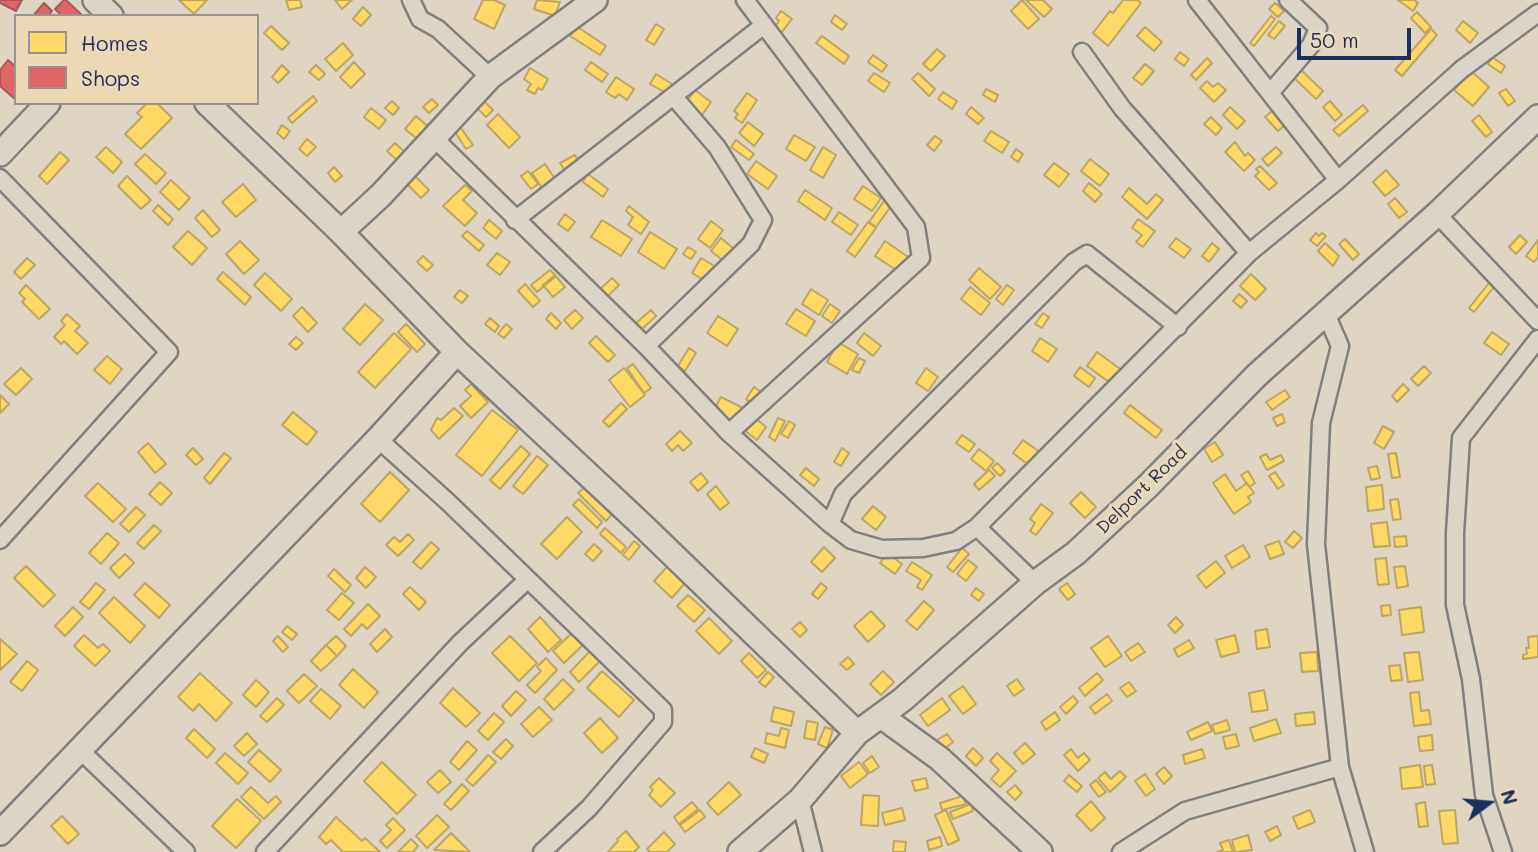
<!DOCTYPE html>
<html>
<head>
<meta charset="utf-8">
<style>
	body { margin:0 }
	#map { position:relative; width:1538px; height:852px; overflow:hidden; background:#e0d5c3; font-family:Mali,sans-serif }
	canvas { display:block }
	.legend { position:absolute; left:14px; top:14px; width:245px; height:91px; box-sizing:border-box; background:#edd8b6; border:2px solid #999493; margin:0; padding:9px 12px; list-style:none; font-size:21px; color:#1b2f5e }
	.legend li { display:flex; align-items:center; gap:14px; height:35px }
	.legend b { width:35px; border:2px solid #999493 }
	.north { position:absolute; left:1454px; top:768px; width:70px; height:70px; -webkit-text-stroke:5px #edd8b6; paint-order:stroke; rotate:74deg; font-size:19px; font-weight:700; line-height:28px; text-align:center; color:#1b2f5e }
	.north::after { content:''; display:block; margin:auto; width:24px; height:32px; background:#1b2f5e; clip-path:polygon(50% 0,100% 100%,50% 72%,0 100%) }
	.scale { position:absolute; left:1297px; top:28px; width:114px; height:32px; box-sizing:border-box; border:4px solid #1b2f5e; border-top:0; padding-left:9px; font-size:21px; line-height:24px; white-space:nowrap; color:#1b2f5e; -webkit-text-stroke:5px #edd8b6; paint-order:stroke }
</style>
</head>
<body>
<div id="map">
<canvas width="1538" height="852"></canvas>
<ul class="legend">
<li><b style="height:19px;background:#ffd966"></b>Homes</li>
<li><b style="height:19px;background:#e06666"></b>Shops</li>
</ul>
<div class="north">N</div>
<div class="scale">50 m</div>
</div>
<script>
const ctx = document.querySelector('canvas').getContext('2d');
ctx.lineJoin = 'round';
function paint(path, color) { ctx.fillStyle = color; ctx.fill(path, 'evenodd'); }
const toPath = rows => new Path2D(rows.map(r => 'M' + r).join(''));
function trace(path, color, width, dash) { ctx.strokeStyle = color; ctx.lineWidth = width; ctx.lineCap = dash ? 'butt' : 'round'; ctx.setLineDash(dash || []); ctx.stroke(path); }
function drawText(font, color, halo, rows, align = 'center') {
  ctx.font = font + ' Mali,sans-serif'; ctx.lineWidth = 7; ctx.setLineDash([]); ctx.textBaseline = 'middle'; ctx.strokeStyle = halo; ctx.fillStyle = color; for (const [text, x, y, turn = 0] of rows) {
    ctx.save(); ctx.translate(x, y); ctx.rotate((+turn || 0) * Math.PI / 180); ctx.textAlign = isNaN(turn) ? turn : align; if (halo) ctx.strokeText(text, 0, 0); ctx.fillText(text, 0, 0); ctx.restore();
  }
}
const homes = toPath([
	[179,0,207,0,194,14,179,0],
	[286,0,300,0,302,7,289,10,286,0],
	[335,0,352,0,342,9,335,0],
	[483,0,494,0,505,5,494,29,474,19,483,0],
	[537,0,560,2,555,16,534,9,537,0],
	[1022,0,1039,19,1028,29,1011,11,1022,0],
	[1026,0,1043,0,1052,9,1044,17,1026,0],
	[1123,0,1137,0,1141,3,1108,46,1093,33,1110,11,1113,13,1123,0],
	[1398,0,1414,0,1418,3,1413,11,1398,0],
	[1275,3,1284,11,1278,17,1269,9,1275,3],
	[363,7,371,15,361,26,353,19,363,7],
	[781,11,792,19,778,37,771,32,779,21,776,18,781,11],
	[1417,12,1431,27,1425,33,1411,18,1417,12],
	[835,15,847,24,842,30,831,22,835,15],
	[1271,16,1275,19,1254,46,1250,43,1271,16],
	[1279,21,1285,26,1274,39,1268,35,1279,21],
	[1463,21,1478,33,1470,43,1456,30,1463,21],
	[656,24,664,29,654,45,646,40,656,24],
	[271,26,289,43,282,50,264,33,271,26],
	[576,26,606,46,600,55,570,36,576,26],
	[1145,27,1162,42,1154,51,1137,36,1145,27],
	[1431,29,1437,35,1402,76,1395,70,1431,29],
	[822,36,849,56,844,64,816,43,822,36],
	[343,43,353,55,336,71,325,59,343,43],
	[937,49,945,56,931,71,923,64,937,49],
	[1180,52,1189,59,1184,66,1175,59,1180,52],
	[873,55,887,65,882,72,868,62,873,55],
	[1492,57,1505,66,1501,73,1488,64,1492,57],
	[1207,58,1212,63,1196,80,1191,75,1207,58],
	[354,62,365,74,351,88,340,77,354,62],
	[591,62,608,74,602,82,585,70,591,62],
	[1145,64,1154,71,1142,85,1133,78,1145,64],
	[282,65,289,72,278,83,272,77,282,65],
	[316,65,325,74,319,80,309,72,316,65],
	[530,68,548,79,542,90,538,88,535,94,527,90,531,84,524,79,530,68],
	[1299,68,1323,91,1316,99,1292,76,1299,68],
	[1471,71,1489,87,1473,106,1454,90,1471,71],
	[874,73,890,83,884,92,868,81,874,73],
	[918,73,935,89,929,96,912,79,918,73],
	[656,74,672,84,666,93,650,84,656,74],
	[616,77,634,89,627,100,619,94,615,98,606,92,616,77],
	[1207,81,1213,87,1218,83,1226,90,1214,102,1200,88,1207,81],
	[986,89,998,95,995,102,983,95,986,89],
	[1506,89,1515,101,1508,106,1499,93,1506,89],
	[695,90,711,102,702,115,686,103,695,90],
	[943,92,957,101,952,109,938,99,943,92],
	[747,93,757,100,742,123,735,118,738,114,734,111,747,93],
	[313,96,317,101,292,123,288,118,313,96],
	[479,96,493,110,486,117,472,103,479,96],
	[432,99,438,105,429,113,423,107,432,99],
	[392,101,399,108,393,115,385,108,392,101],
	[1330,101,1342,115,1335,121,1323,107,1330,101],
	[147,103,157,103,172,118,141,149,125,134,142,117,137,113,147,103],
	[1363,105,1368,111,1339,136,1333,130,1363,105],
	[971,107,984,118,978,124,966,114,971,107],
	[1230,107,1245,121,1237,129,1223,115,1230,107],
	[371,108,386,120,379,129,364,117,371,108],
	[1273,110,1286,124,1278,131,1265,117,1273,110],
	[498,114,520,137,509,148,487,125,498,114],
	[1479,115,1492,132,1486,137,1472,121,1479,115],
	[416,116,433,131,422,143,405,129,416,116],
	[1211,117,1222,128,1216,135,1204,124,1211,117],
	[748,122,763,134,754,146,739,133,748,122],
	[282,125,290,131,284,139,277,133,282,125],
	[461,128,473,145,466,149,455,132,461,128],
	[991,131,1009,142,1002,153,984,141,991,131],
	[794,135,815,147,806,161,786,149,794,135],
	[935,136,942,141,934,151,927,145,935,136],
	[307,139,316,147,307,156,299,149,307,139],
	[736,140,754,154,749,160,731,147,736,140],
	[1235,142,1245,156,1248,153,1255,160,1244,171,1225,152,1235,142],
	[395,143,412,159,404,167,387,151,395,143],
	[106,147,122,162,113,173,96,157,106,147],
	[823,147,836,155,823,178,810,170,823,147],
	[1276,147,1282,153,1268,166,1262,159,1276,147],
	[1016,149,1023,154,1018,162,1011,157,1016,149],
	[60,152,69,160,47,184,39,176,60,152],
	[145,154,166,173,156,184,135,164,145,154],
	[575,155,579,162,565,171,560,163,575,155],
	[1090,159,1109,174,1100,186,1081,171,1090,159],
	[756,161,777,176,768,189,747,174,756,161],
	[1054,163,1069,174,1059,187,1044,175,1054,163],
	[545,164,555,179,542,188,532,173,545,164],
	[1260,166,1277,183,1269,190,1255,176,1259,172,1256,169,1260,166],
	[334,167,342,176,335,182,328,173,334,167],
	[1386,170,1399,185,1385,196,1373,182,1386,170],
	[528,171,538,184,531,189,521,176,528,171],
	[412,173,429,190,421,198,404,181,412,173],
	[588,174,608,189,603,197,583,182,588,174],
	[127,176,151,200,141,209,118,186,127,176],
	[171,180,190,198,179,210,160,192,171,180],
	[1089,183,1102,194,1095,202,1083,191,1089,183],
	[243,184,256,200,236,217,222,202,243,184],
	[465,185,472,191,463,200,477,213,465,226,443,206,465,185],
	[863,186,881,198,872,211,854,199,863,186],
	[1129,188,1147,204,1156,194,1163,200,1147,219,1122,197,1129,188],
	[805,190,832,208,825,220,798,201,805,190],
	[887,197,894,202,876,227,869,222,887,197],
	[1395,198,1407,212,1399,218,1388,204,1395,198],
	[158,205,173,219,168,225,153,211,158,205],
	[629,206,649,222,641,234,628,225,633,217,626,211,629,206],
	[203,210,220,230,212,237,195,218,203,210],
	[839,212,858,225,851,235,832,222,839,212],
	[565,214,575,222,568,231,558,224,565,214],
	[1138,219,1155,231,1143,247,1136,242,1142,235,1132,228,1138,219],
	[489,220,502,231,496,239,483,228,489,220],
	[602,220,632,239,621,256,591,237,602,220],
	[711,221,723,230,710,248,698,239,711,221],
	[868,222,876,228,855,257,847,251,868,222],
	[188,231,207,248,192,265,173,247,188,231],
	[467,231,484,245,479,251,462,236,467,231],
	[650,232,677,249,664,269,638,252,650,232],
	[1316,233,1319,236,1322,233,1326,236,1317,246,1310,240,1316,233],
	[1520,235,1527,242,1516,254,1509,247,1520,235],
	[721,238,734,249,725,262,711,251,721,238],
	[1176,238,1191,249,1184,258,1169,247,1176,238],
	[1345,239,1359,254,1353,260,1339,244,1345,239],
	[1538,240,1538,257,1534,262,1526,256,1538,240],
	[240,241,259,260,244,274,226,254,240,241],
	[885,241,908,257,899,272,875,256,885,241],
	[1212,243,1219,249,1209,262,1202,256,1212,243],
	[1325,243,1339,256,1333,266,1318,251,1325,243],
	[688,247,696,252,691,259,683,254,688,247],
	[497,253,510,262,500,275,487,265,497,253],
	[423,256,433,265,427,271,417,262,423,256],
	[27,258,35,265,21,279,14,272,27,258],
	[701,258,716,267,707,282,692,273,701,258],
	[979,268,1001,287,990,299,969,280,979,268],
	[550,270,556,276,537,292,531,285,550,270],
	[223,272,251,297,245,305,217,279,223,272],
	[265,273,292,299,281,311,254,285,265,273],
	[1251,274,1266,289,1255,300,1240,286,1251,274],
	[555,275,565,287,553,297,543,285,555,275],
	[612,278,619,285,603,301,596,293,612,278],
	[1489,283,1494,287,1474,312,1469,308,1489,283],
	[525,284,540,301,533,307,518,291,525,284],
	[26,285,50,309,39,319,22,302,25,299,19,293,26,285],
	[1007,285,1014,290,1003,305,996,299,1007,285],
	[970,287,990,303,981,315,961,299,970,287],
	[811,289,828,300,819,315,802,304,811,289],
	[460,290,468,296,462,303,454,297,460,290],
	[1239,294,1247,301,1241,308,1233,301,1239,294],
	[365,304,383,320,360,345,343,329,365,304],
	[830,304,840,311,832,323,822,316,830,304],
	[302,307,317,323,308,332,293,316,302,307],
	[796,309,815,321,806,336,786,324,796,309],
	[575,310,583,318,572,329,564,320,575,310],
	[651,310,656,316,641,330,635,324,651,310],
	[551,313,561,323,556,329,546,319,551,313],
	[1043,313,1049,317,1042,328,1035,324,1043,313],
	[67,314,80,326,75,331,88,343,77,354,64,341,61,344,54,337,65,325,61,321,67,314],
	[718,316,738,329,727,346,707,333,718,316],
	[490,318,499,326,495,332,485,324,490,318],
	[406,324,425,344,417,352,398,332,406,324],
	[506,324,512,329,504,338,498,334,506,324],
	[1492,332,1509,344,1501,355,1484,343,1492,332],
	[394,333,411,349,375,388,358,372,394,333],
	[864,333,881,346,873,356,857,343,864,333],
	[596,336,615,355,608,362,589,343,596,336],
	[296,337,303,343,296,350,289,344,296,337],
	[1040,338,1057,349,1048,362,1032,351,1040,338],
	[838,342,858,354,847,374,827,362,838,342],
	[689,348,696,353,685,371,678,366,689,348],
	[1097,352,1123,371,1113,385,1087,366,1097,352],
	[107,356,122,369,110,384,94,370,107,356],
	[859,358,865,361,859,373,852,370,859,358],
	[633,364,651,388,644,393,627,368,633,364],
	[1424,366,1431,373,1418,386,1411,379,1424,366],
	[1080,367,1095,378,1089,387,1074,376,1080,367],
	[21,368,32,379,16,395,4,384,21,368],
	[624,368,645,395,630,407,609,380,624,368],
	[926,368,938,377,928,391,916,383,926,368],
	[471,384,488,402,471,418,460,406,471,396,465,390,471,384],
	[1403,384,1409,390,1397,402,1392,396,1403,384],
	[754,387,761,392,752,404,746,399,754,387],
	[1285,390,1290,397,1272,410,1266,402,1285,390],
	[0,395,9,404,0,413,0,395],
	[721,397,743,408,735,423,713,412,721,397],
	[621,403,627,409,609,427,603,421,621,403],
	[1130,405,1162,430,1156,438,1124,413,1130,405],
	[454,408,463,416,439,439,431,430,437,418,441,420,454,408],
	[492,410,518,430,482,476,456,455,492,410],
	[293,412,317,432,307,445,282,425,293,412],
	[1282,414,1285,422,1277,426,1273,418,1282,414],
	[754,417,766,427,757,440,744,430,754,417],
	[778,418,785,421,775,441,769,437,778,418],
	[789,421,795,425,788,438,781,434,789,421],
	[1383,426,1394,432,1384,449,1374,443,1383,426],
	[680,431,692,443,683,451,678,445,672,451,666,444,680,431],
	[962,435,975,444,969,452,956,443,962,435],
	[1023,440,1041,453,1031,467,1013,453,1023,440],
	[1215,442,1223,455,1212,462,1204,449,1215,442],
	[148,443,166,464,155,473,138,452,148,443],
	[521,446,530,454,500,489,490,480,521,446],
	[193,448,203,459,196,465,186,455,193,448],
	[842,448,849,453,841,466,834,462,842,448],
	[979,449,994,461,986,471,971,459,979,449],
	[224,453,231,458,210,484,204,478,224,453],
	[1396,453,1400,477,1392,478,1388,454,1396,453],
	[1266,454,1270,460,1281,455,1284,461,1267,470,1260,457,1266,454],
	[537,456,548,465,523,494,513,486,537,456],
	[997,463,1005,471,1000,476,992,468,997,463],
	[1377,466,1380,478,1371,480,1368,468,1377,466],
	[806,468,819,479,814,486,800,475,806,468],
	[989,470,995,476,979,490,974,484,989,470],
	[1248,471,1255,483,1249,487,1241,475,1248,471],
	[390,472,409,490,380,522,361,504,390,472],
	[1275,472,1284,485,1278,489,1269,476,1275,472],
	[701,473,708,482,698,491,690,482,701,473],
	[1225,474,1236,491,1247,483,1254,493,1248,497,1251,502,1234,514,1213,483,1225,474],
	[160,482,172,493,161,505,149,494,160,482],
	[98,483,126,509,113,522,85,496,98,483],
	[588,485,613,513,606,521,578,493,588,485],
	[1382,485,1384,509,1368,511,1366,487,1382,485],
	[716,486,729,503,720,510,707,494,716,486],
	[1081,492,1096,507,1085,518,1070,503,1081,492],
	[579,499,602,522,597,528,573,505,579,499],
	[1398,499,1401,519,1393,520,1390,500,1398,499],
	[1041,504,1053,513,1036,535,1030,531,1035,523,1030,519,1041,504],
	[873,506,886,517,876,530,862,519,873,506],
	[136,507,145,515,129,532,120,524,136,507],
	[567,517,582,532,557,559,541,544,567,517],
	[1387,522,1390,546,1374,547,1371,524,1387,522],
	[154,525,161,531,144,549,137,543,154,525],
	[605,528,626,547,621,553,600,534,605,528],
	[1294,531,1302,538,1293,548,1285,542,1294,531],
	[107,533,119,543,101,564,89,553,107,533],
	[408,534,414,540,398,556,386,545,394,537,400,542,408,534],
	[1406,536,1407,546,1395,547,1394,537,1406,536],
	[634,541,640,546,629,560,623,555,634,541],
	[1279,541,1284,554,1270,559,1265,546,1279,541],
	[431,542,439,549,421,569,413,562,431,542],
	[594,544,602,551,593,561,585,554,594,544],
	[1243,545,1250,557,1232,568,1225,556,1243,545],
	[824,547,835,558,822,572,811,562,824,547],
	[962,548,969,554,953,572,947,567,962,548],
	[887,553,902,564,895,574,880,563,887,553],
	[125,554,134,563,119,578,110,568,125,554],
	[1386,558,1389,584,1378,585,1375,559,1386,558],
	[968,560,977,567,966,581,957,574,968,560],
	[1216,561,1225,573,1206,588,1197,576,1216,561],
	[912,562,932,575,922,590,917,587,921,580,906,571,912,562],
	[26,566,55,595,43,607,14,578,26,566],
	[1405,566,1408,586,1397,588,1394,567,1405,566],
	[365,567,376,577,366,588,356,578,365,567],
	[667,567,685,583,672,598,654,581,667,567],
	[334,569,351,585,345,592,328,576,334,569],
	[96,583,105,590,89,609,80,602,96,583],
	[145,583,170,605,159,618,134,595,145,583],
	[821,583,827,588,818,599,812,594,821,583],
	[1067,583,1075,594,1068,600,1059,589,1067,583],
	[410,587,426,602,419,610,403,594,410,587],
	[976,588,984,594,979,601,971,595,976,588],
	[342,593,354,603,339,620,327,610,342,593],
	[688,595,705,610,694,622,677,606,688,595],
	[114,597,145,626,130,643,99,613,114,597],
	[924,601,934,610,917,630,906,621,924,601],
	[368,604,380,616,367,629,362,624,351,636,344,629,368,604],
	[1390,605,1391,615,1382,616,1381,606,1390,605],
	[73,607,83,617,65,636,55,626,73,607],
	[1421,607,1424,632,1402,635,1399,610,1421,607],
	[871,611,885,626,868,642,854,626,871,611],
	[540,617,561,640,548,652,528,629,540,617],
	[1176,617,1183,625,1175,633,1168,625,1176,617],
	[709,618,732,641,719,654,696,631,709,618],
	[800,622,807,630,800,637,792,629,800,622],
	[287,626,297,634,292,640,282,632,287,626],
	[385,629,392,637,377,652,370,644,385,629],
	[1267,629,1270,647,1257,649,1255,631,1267,629],
	[574,631,585,643,564,663,553,651,574,631],
	[84,635,98,648,103,644,110,651,95,666,74,646,84,635],
	[1235,635,1239,652,1221,657,1216,640,1235,635],
	[278,636,288,647,283,652,273,641,278,636],
	[336,636,346,646,337,656,326,645,336,636],
	[510,636,537,663,519,681,492,653,510,636],
	[1108,636,1122,656,1105,667,1091,648,1108,636],
	[1538,636,1538,657,1523,659,1523,655,1527,654,1526,648,1529,648,1528,637,1538,636],
	[0,639,17,654,0,670,0,639],
	[1189,640,1194,648,1178,657,1174,649,1189,640],
	[1138,643,1145,652,1131,661,1125,652,1138,643],
	[326,645,337,656,321,671,311,661,326,645],
	[593,648,603,658,579,682,570,672,593,648],
	[1317,652,1318,671,1302,672,1300,653,1317,652],
	[1419,652,1423,680,1408,682,1404,653,1419,652],
	[749,653,766,670,757,678,741,661,749,653],
	[848,657,854,664,847,670,840,664,848,657],
	[546,658,557,670,535,693,527,685,541,671,537,667,546,658],
	[27,661,38,670,22,691,10,682,27,661],
	[1400,665,1402,680,1391,681,1389,666,1400,665],
	[353,669,378,692,364,708,339,685,353,669],
	[602,671,634,700,619,717,587,688,602,671],
	[883,671,894,682,881,695,870,684,883,671],
	[768,672,774,677,765,687,759,682,768,672],
	[200,673,232,703,216,721,199,704,193,711,178,697,200,673],
	[1097,673,1103,680,1085,696,1079,688,1097,673],
	[304,674,317,686,299,703,287,691,304,674],
	[563,679,574,690,554,710,544,699,563,679],
	[1017,679,1024,689,1014,696,1007,686,1017,679],
	[256,680,269,692,256,707,243,695,256,680],
	[1129,682,1136,691,1127,697,1120,688,1129,682],
	[963,686,976,704,963,714,949,696,963,686],
	[453,688,480,713,466,727,440,703,453,688],
	[321,689,341,706,330,719,310,701,321,689],
	[1264,690,1268,710,1252,712,1249,693,1264,690],
	[516,691,526,700,511,716,502,706,516,691],
	[1419,692,1421,711,1429,710,1431,724,1414,726,1410,693,1419,692],
	[1107,694,1112,701,1095,714,1090,707,1107,694],
	[1073,696,1078,702,1066,714,1060,707,1073,696],
	[277,698,284,705,267,722,260,716,277,698],
	[942,698,950,710,928,726,920,715,942,698],
	[539,707,552,720,533,737,521,724,539,707],
	[774,707,794,712,791,726,771,721,774,707],
	[1055,712,1060,720,1046,730,1041,722,1055,712],
	[1314,712,1315,724,1296,726,1295,714,1314,712],
	[494,713,504,722,488,740,478,731,494,713],
	[600,718,618,738,602,753,584,733,600,718],
	[1276,719,1281,733,1254,741,1250,728,1276,719],
	[1227,720,1230,730,1215,734,1212,725,1227,720],
	[807,721,818,723,815,740,804,738,807,721],
	[1208,722,1212,731,1191,740,1187,732,1208,722],
	[825,727,833,730,827,748,818,744,825,727],
	[781,728,789,730,785,748,765,743,767,733,779,736,781,728],
	[194,729,215,749,207,758,186,738,194,729],
	[247,733,257,744,244,756,234,746,247,733],
	[947,734,953,742,944,749,937,740,947,734],
	[1236,734,1239,746,1226,749,1223,737,1236,734],
	[1432,735,1433,750,1420,751,1418,737,1432,735],
	[506,739,513,746,501,759,493,752,506,739],
	[467,741,477,750,459,770,450,762,467,741],
	[1025,743,1035,754,1023,764,1014,753,1025,743],
	[755,748,768,754,764,763,751,757,755,748],
	[973,748,983,758,976,766,966,756,973,748],
	[1071,749,1078,758,1084,753,1090,760,1078,771,1064,755,1071,749],
	[1202,749,1205,758,1185,764,1183,755,1202,749],
	[259,750,281,770,270,782,248,762,259,750],
	[225,753,248,773,238,784,216,763,225,753],
	[997,753,1016,771,1000,787,991,779,999,770,990,761,997,753],
	[488,755,496,762,473,786,466,780,488,755],
	[872,756,879,767,870,773,863,763,872,756],
	[382,762,416,795,397,814,364,781,382,762],
	[859,762,868,774,850,788,841,776,859,762],
	[1420,765,1423,787,1402,789,1400,768,1420,765],
	[1432,765,1435,784,1426,785,1424,766,1432,765],
	[1164,767,1172,776,1164,784,1156,774,1164,767],
	[440,770,451,782,438,793,427,782,440,770],
	[1120,771,1126,777,1110,792,1098,778,1105,772,1111,779,1120,771],
	[1145,774,1155,789,1146,796,1135,781,1145,774],
	[1069,775,1082,786,1077,792,1064,781,1069,775],
	[659,778,675,793,661,807,649,795,653,790,650,787,659,778],
	[926,778,928,788,915,791,912,781,926,778],
	[1096,780,1106,792,1099,797,1090,785,1096,780],
	[729,782,741,795,718,815,707,803,729,782],
	[462,784,469,791,451,810,444,804,462,784],
	[1015,785,1022,793,1015,800,1007,792,1015,785],
	[251,787,268,803,276,796,281,802,264,819,241,797,251,787],
	[863,795,879,796,878,826,861,825,863,795],
	[963,796,966,804,942,810,940,803,963,796],
	[237,799,261,821,236,848,212,826,237,799],
	[1091,801,1105,818,1091,831,1076,815,1091,801],
	[692,802,698,809,679,824,674,817,692,802],
	[1425,802,1428,826,1419,827,1416,804,1425,802],
	[971,804,973,811,953,819,950,812,971,804],
	[902,808,905,820,885,825,882,813,902,808],
	[700,810,705,817,685,832,680,825,700,810],
	[946,810,959,840,948,845,935,815,946,810],
	[1310,810,1315,822,1298,829,1293,817,1310,810],
	[1455,810,1458,843,1443,844,1439,811,1455,810],
	[437,815,449,827,427,848,416,836,437,815],
	[62,816,79,834,68,844,51,826,62,816],
	[336,817,362,841,365,838,380,852,343,852,331,840,326,844,319,837,336,817],
	[393,818,405,830,387,848,380,841,391,830,386,825,393,818],
	[1277,826,1281,835,1270,841,1265,832,1277,826],
	[626,831,639,847,634,852,608,852,618,841,617,839,626,831],
	[664,832,675,844,667,852,650,852,647,849,664,832],
	[451,833,470,852,434,850,451,833],
	[1248,835,1252,850,1235,852,1232,840,1248,835],
	[940,837,942,846,929,850,927,841,940,837],
	[411,839,418,846,413,852,398,852,411,839],
	[1229,840,1233,852,1217,852,1223,850,1220,843,1229,840],
	[894,841,906,842,905,852,893,852,894,841]
]);
paint(homes, '#ffd966');
trace(homes, '#bba664', 2);
const shops = toPath([
	[0,0,22,0,16,11,0,3,0,0],
	[64,0,66,0,83,16,62,16,55,9,64,0],
	[44,3,52,11,48,16,33,16,44,3],
	[8,60,16,67,16,100,0,86,0,70,8,60]
]);
paint(shops, '#e06666');
trace(shops, '#a55664', 2);
const street = toPath([
	[411,0,420,19,438,29,490,77],
	[1197,0,1338,180],
	[1082,52,1122,108,1249,253],
	[1270,93,1311,45,1318,28,1288,0],
	[434,138,646,346,729,433,830,524,851,540,882,549,923,548,956,541,977,527,1249,253,1338,180,1462,69,1538,13],
	[0,178,169,352,0,540],
	[1437,214,1538,321],
	[515,220,764,25],
	[1326,314,1340,346,1321,423,1316,544,1340,767,1365,852],
	[646,346,751,244,763,220,717,147,674,97],
	[729,433,921,258,916,227,745,0],
	[378,439,448,502,663,710,663,722,589,808,542,852],
	[830,524,843,494,1074,262,1087,254,1178,327],
	[977,527,1035,583],
	[80,750,186,852],
	[800,800,813,852],
	[265,852,460,643,527,580],
	[1121,852,1185,811,1340,767],
	[1503,852,1484,795,1471,679,1455,605,1455,533,1461,438,1538,339]
]);
const secondary = toPath([
	[95,0,111,16],
	[207,103,341,232,457,352,642,525,857,733],
	[0,154,48,103],
	[341,232,381,195,490,77,595,0],
	[881,716,940,759,1040,852],
	[0,833,378,439,457,352],
	[740,852,800,800,857,733,902,700,1035,583,1076,553,1148,486,1257,375,1437,214,1538,117]
]);
trace(street, '#807f7f', 21);
trace(secondary, '#807f7f', 28);
trace(street, '#dcd4c7', 16);
trace(secondary, '#dcd4c7', 23);
drawText('18px', '#1b2f5e', '#edd8b6', [
	["Delport Road",1142,490,-44]
]);
</script>
</body>
</html>
